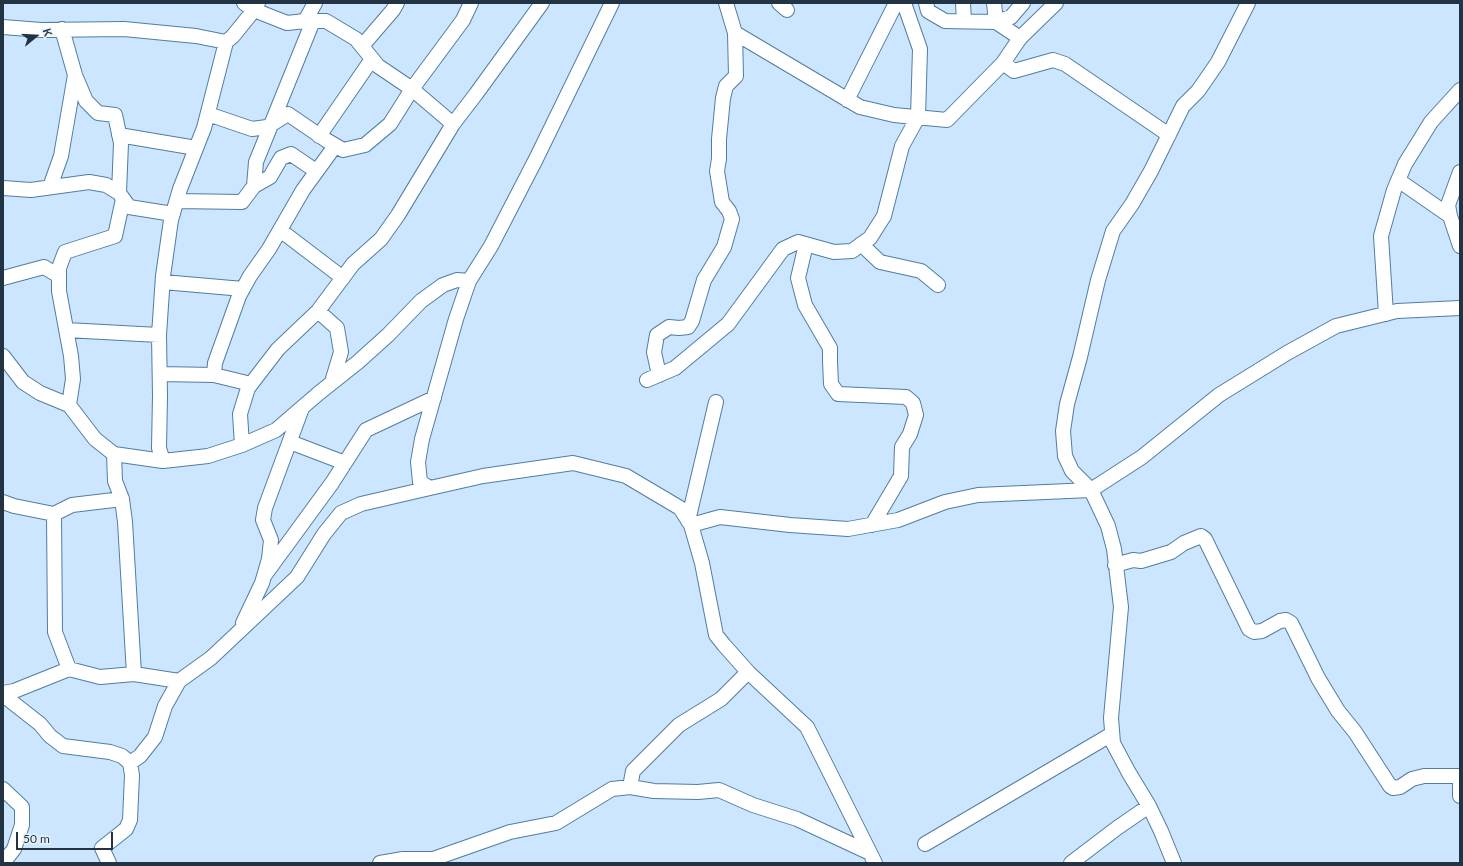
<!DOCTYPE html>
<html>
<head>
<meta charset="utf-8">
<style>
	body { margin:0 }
	#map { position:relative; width:1463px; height:866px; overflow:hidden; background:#cbe6fe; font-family:Lato,sans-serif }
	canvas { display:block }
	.frame { position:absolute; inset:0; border:4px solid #223444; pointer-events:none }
	.north { position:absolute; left:16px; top:16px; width:40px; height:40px; -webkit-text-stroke:3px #e8f1f9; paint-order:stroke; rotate:72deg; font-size:11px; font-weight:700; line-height:16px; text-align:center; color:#223444 }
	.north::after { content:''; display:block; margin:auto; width:14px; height:18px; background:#223444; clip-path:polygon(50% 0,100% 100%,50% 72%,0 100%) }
	.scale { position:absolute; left:16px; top:832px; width:97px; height:18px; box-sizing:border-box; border:2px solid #223444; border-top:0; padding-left:5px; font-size:12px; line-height:14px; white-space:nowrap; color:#223444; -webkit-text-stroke:3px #e8f1f9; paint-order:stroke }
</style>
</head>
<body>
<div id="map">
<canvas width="1463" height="866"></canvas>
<div class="frame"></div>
<div class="north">K</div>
<div class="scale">50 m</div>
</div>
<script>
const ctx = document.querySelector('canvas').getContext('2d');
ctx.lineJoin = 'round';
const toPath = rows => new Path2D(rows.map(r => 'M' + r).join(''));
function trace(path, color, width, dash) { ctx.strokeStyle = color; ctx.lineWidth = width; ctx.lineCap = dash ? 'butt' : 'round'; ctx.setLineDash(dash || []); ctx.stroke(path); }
const minor = toPath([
	[244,3,254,10,287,23,305,21,326,21,356,39,378,66,412,89,453,124],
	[612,3,536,159,491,246,469,281,456,319,422,439,418,462,420,482,430,488,483,476,573,463,626,476,680,508,691,525,702,563,716,635,724,645,748,672,807,727,875,863],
	[726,3,735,33,860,107,894,115,947,120,1003,63,1020,38,1056,3],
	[779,3,787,10],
	[926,3,928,11,945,21,996,22,1011,17,1023,3],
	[963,3,964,21],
	[994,3,996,22,1020,38],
	[305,21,315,3],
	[3,27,41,30,124,29,196,36,226,42],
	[62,29,75,75,86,101,98,113,115,115,121,143,119,193,129,207,173,214],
	[362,46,393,10,397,3],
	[1003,63,1014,71,1053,60,1065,64,1169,135],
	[847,100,896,3],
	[208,114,252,129,267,127,288,114,326,140,343,150,365,145,390,124,412,89,463,20,471,3],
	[119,135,196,148],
	[319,136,372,59],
	[1460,172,1448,205,1450,216,1460,246],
	[1398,180,1450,216],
	[254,186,270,177,281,158,291,154,316,171],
	[50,187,61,156,75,75],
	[3,188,31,190,89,182,106,185,119,193],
	[177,201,242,202,254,186,256,162,313,21],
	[280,230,343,278],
	[806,244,798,278,805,305,830,348,830,361,831,384,838,394,906,397,913,403,916,415,910,434,902,447,901,476,872,525],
	[861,244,880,262,921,271,938,285],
	[3,278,44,267,59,276],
	[163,282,243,289],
	[318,311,337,328,341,352,332,382],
	[1386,314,1381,236,1394,190,1405,164,1431,122,1460,90],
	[66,330,159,335],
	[3,356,23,382,40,393,69,405,95,439,114,454,163,461,208,456,242,445,276,430,319,393,358,362,388,335,421,301,443,285,457,280,469,281],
	[160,374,214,375,251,384],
	[214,375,215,363,239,296,250,276,269,249,303,190,335,146],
	[659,375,654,352,657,335,669,327,679,328,688,327,692,321,704,280,724,247,732,219,729,211,722,202,717,171,719,159,719,139,723,98,726,86,736,76,735,33],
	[647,380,675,368,728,324,783,249,798,242,834,252,852,251,870,238,884,216,902,146,918,117,920,49,904,3],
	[69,405,73,379,71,356,59,291,59,268,65,252,115,236,123,199],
	[290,442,345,463],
	[242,445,240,414,248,388,278,349,318,311,353,264,381,239,398,215,453,124,476,94,542,3],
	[114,454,115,481,122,499,125,522,134,674],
	[163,461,159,448,160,396,159,335,163,276,171,220,180,189,204,128,226,42,233,36,254,10,258,3],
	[3,502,14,506,54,514,72,505,122,499],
	[688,521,716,402],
	[691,525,720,517,790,525,848,529,898,520,945,502,978,495,1091,490,1142,457,1219,395,1287,353,1336,326,1397,311,1460,308],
	[1115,565,1133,560,1141,561,1171,552,1184,543,1201,536,1205,539,1249,629,1254,632,1262,631,1280,621,1286,620,1291,623,1318,678,1338,711,1355,732,1390,786,1393,788,1400,787,1412,779,1424,776,1460,776],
	[264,576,332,483,366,430,434,398],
	[243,623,262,583,269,559,271,540,263,520,265,508,302,408],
	[69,669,100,677,134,674,179,681],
	[3,693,14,691,69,669,55,632,54,514],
	[3,695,40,724,50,736,63,746,110,752,122,756,130,763,132,775,130,820,126,829,102,848,109,863],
	[130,763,140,756,155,737,165,706,179,681,211,658,297,577,324,534,341,513,361,504,430,488],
	[1460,776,1460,796],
	[630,787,633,771,679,725,721,699,748,672],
	[3,789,22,807,22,825,14,849,3,863],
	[925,844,1112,734],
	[380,863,403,859,433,859,510,832,556,823,612,789,630,787,654,791,698,792,719,790,753,805,797,819,870,853],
	[1071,863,1117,828,1149,806],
	[1174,863,1161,831,1149,806,1129,773,1113,743,1111,718,1121,607,1114,549,1108,526,1091,490,1072,471,1065,456,1063,431,1067,404,1080,357,1098,280,1113,231,1132,204,1151,171,1183,106,1198,91,1218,62,1248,3]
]);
trace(minor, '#527da0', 16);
trace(minor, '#fff', 14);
</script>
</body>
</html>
